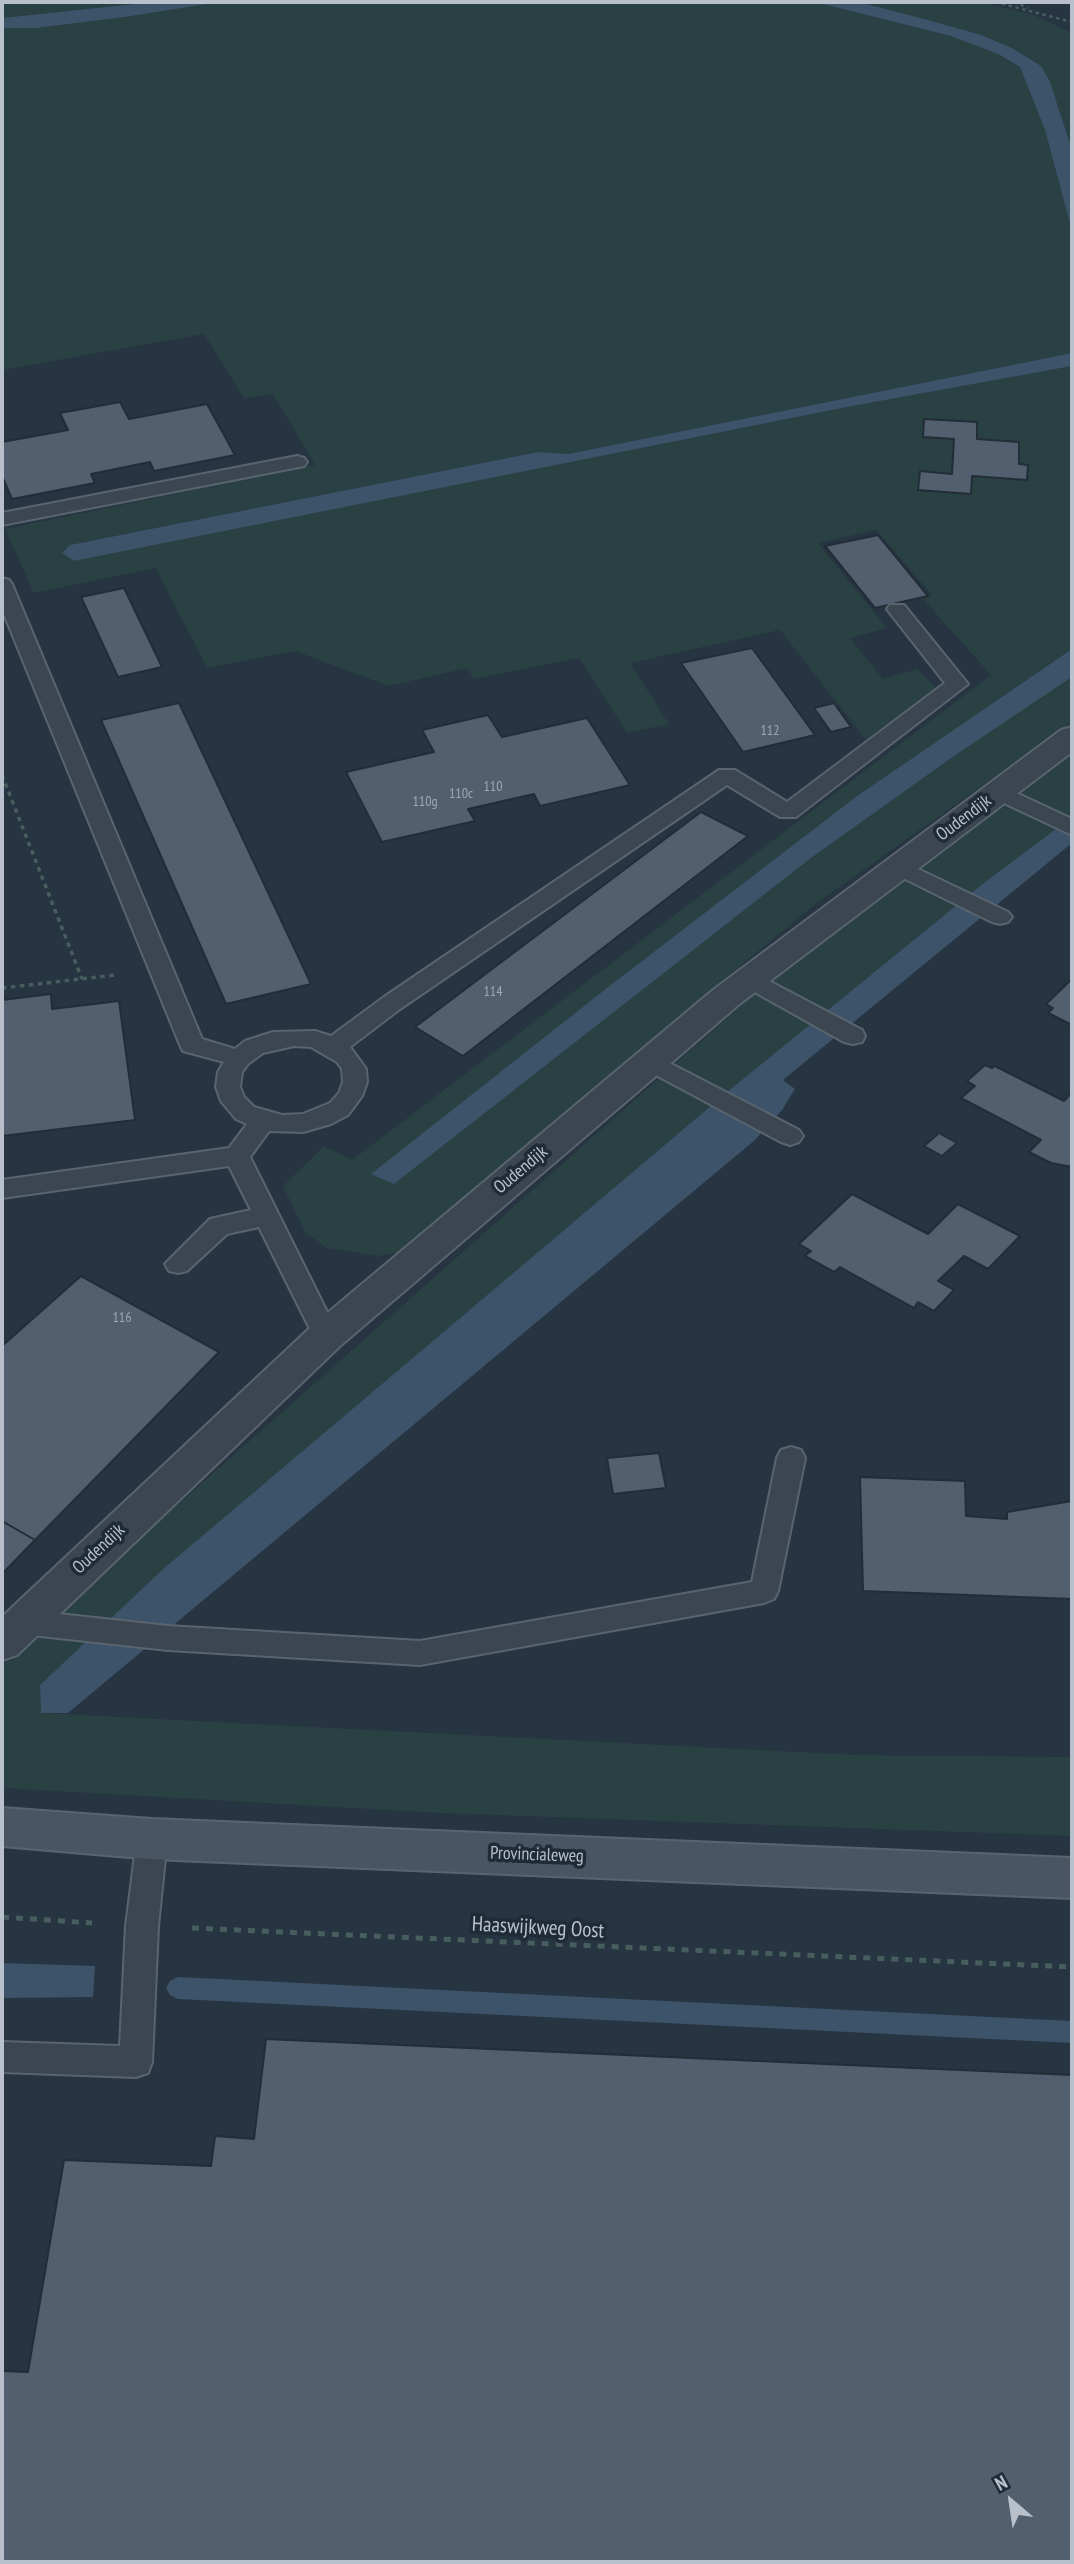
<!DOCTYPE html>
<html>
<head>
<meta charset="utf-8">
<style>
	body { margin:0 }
	#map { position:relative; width:1074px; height:2564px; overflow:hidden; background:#273441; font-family:"PT Sans Narrow",sans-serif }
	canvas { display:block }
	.frame { position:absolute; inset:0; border:4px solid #b8c1cb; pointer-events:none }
	.north { position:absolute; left:976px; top:2466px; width:70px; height:70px; -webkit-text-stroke:5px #1f2b36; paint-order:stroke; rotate:331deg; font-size:19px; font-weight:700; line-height:28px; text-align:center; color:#b8c1cb }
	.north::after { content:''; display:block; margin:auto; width:24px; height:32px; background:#b8c1cb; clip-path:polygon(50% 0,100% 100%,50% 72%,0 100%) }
</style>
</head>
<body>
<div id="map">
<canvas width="1074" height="2564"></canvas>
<div class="frame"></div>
<div class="north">N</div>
</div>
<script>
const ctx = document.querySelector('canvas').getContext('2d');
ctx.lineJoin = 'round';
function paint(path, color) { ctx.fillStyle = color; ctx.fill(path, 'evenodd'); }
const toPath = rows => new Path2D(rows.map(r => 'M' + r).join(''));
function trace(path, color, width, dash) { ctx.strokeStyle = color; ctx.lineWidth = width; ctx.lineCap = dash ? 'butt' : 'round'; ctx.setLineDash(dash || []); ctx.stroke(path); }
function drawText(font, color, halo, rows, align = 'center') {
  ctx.font = font + ' "PT Sans Narrow",sans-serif'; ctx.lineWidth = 7; ctx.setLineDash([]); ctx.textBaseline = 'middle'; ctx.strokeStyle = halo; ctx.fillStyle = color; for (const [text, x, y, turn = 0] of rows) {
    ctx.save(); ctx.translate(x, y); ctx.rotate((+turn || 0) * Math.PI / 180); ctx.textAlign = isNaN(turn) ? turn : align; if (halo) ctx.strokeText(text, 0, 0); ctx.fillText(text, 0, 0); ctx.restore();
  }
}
paint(toPath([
	[2,2,153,2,2,18],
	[220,2,815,2,951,36,1000,55,1020,67,1045,130,1072,231,1072,353,568,454,538,452,70,545,62,553,74,561,847,407,1072,366,1072,649,857,796,612,984,372,1174,394,1184,811,858,957,754,1072,677,1072,722,817,903,683,1013,456,1209,401,1252,379,1256,327,1248,305,1232,283,1186,324,1146,352,1160,991,675,923,599,932,595,876,530,818,543,887,628,850,638,883,679,917,669,936,687,866,740,780,630,630,663,669,724,627,733,579,658,474,679,467,668,389,686,295,651,207,668,156,568,34,593,5,529,315,465,273,394,244,398,204,334,2,370,2,28,36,28,125,17],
	[859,2,981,2,1034,15,1068,31,1072,36,1072,149,1057,102,1012,48,981,35],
	[1072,752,1072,817,985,882,732,1088,162,1570,40,1685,42,1713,856,1755,1072,1757,1072,1836,441,1813,2,1788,2,1666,27,1638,762,987]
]), '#294142');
paint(toPath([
	[153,2,220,2,125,17,36,28,2,28,2,18],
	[815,2,859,2,928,20,981,35,1012,48,1041,66,1050,82,1072,149,1072,231,1045,130,1020,67,1000,55,951,36],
	[1072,353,1072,366,847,407,74,561,62,553,70,545,538,452,568,454],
	[1072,649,1072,677,957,754,811,858,394,1184,371,1174,612,984,857,796],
	[1072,817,1072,843,783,1080,795,1089,782,1110,755,1140,68,1713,41,1713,40,1685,162,1570,732,1088,985,882],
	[2,1963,95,1966,93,1997,2,1998]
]), '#3d5369');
paint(toPath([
	[178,1977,1072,2021,1072,2043,178,1999,170,1995,166,1988,170,1981,178,1977]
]), '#3d5369');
const building = toPath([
	[120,402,129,419,207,404,235,455,154,471,150,462,91,474,95,483,12,499,2,476,2,442,68,430,60,413,120,402],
	[924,419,977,422,977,439,1019,442,1019,464,1028,465,1027,480,972,476,971,494,918,490,920,471,952,474,954,439,923,437,924,419],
	[878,535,928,596,875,608,825,546,878,535],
	[124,588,162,667,118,677,81,597,124,588],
	[752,648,815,735,743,752,681,663,752,648],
	[179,703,311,984,226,1004,101,720,179,703],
	[834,703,851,727,831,732,814,708,834,703],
	[488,715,502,737,587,718,630,785,540,806,534,794,468,809,475,821,382,842,346,772,434,752,422,730,488,715],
	[701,812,748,836,463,1056,415,1027,701,812],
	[1072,979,1072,1025,1048,1013,1053,1008,1046,1004,1072,979],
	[51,994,52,1009,119,1001,135,1120,2,1136,2,1000,51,994],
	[985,1065,992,1068,995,1066,1064,1101,1072,1092,1072,1167,1051,1163,1029,1152,1041,1140,961,1098,975,1086,967,1081,985,1065],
	[939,1133,957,1143,942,1156,924,1146,939,1133],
	[852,1194,928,1234,958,1204,1020,1236,988,1269,964,1256,938,1281,954,1290,934,1311,918,1302,914,1308,840,1267,834,1272,805,1256,811,1251,799,1244,852,1194],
	[81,1276,219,1352,35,1540,2,1521,2,1346,81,1276],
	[659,1453,666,1488,613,1494,607,1458,659,1453],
	[860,1477,965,1481,966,1516,1007,1519,1007,1512,1072,1501,1072,1599,863,1591,860,1477],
	[2,1521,35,1540,2,1574,2,1521],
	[266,2039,1072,2075,1072,2562,2,2562,2,2371,28,2372,64,2160,211,2166,215,2136,254,2139,266,2039]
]);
paint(building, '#525f6e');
trace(building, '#222d38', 2);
const service = toPath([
	[297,456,304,458,307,462,304,466,2,525,2,513,297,456],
	[2,578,9,580,12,584,202,1039,235,1049,245,1041,273,1032,315,1031,331,1036,384,997,719,770,735,770,787,802,945,683,890,613,887,609,890,605,904,605,968,684,796,817,780,817,727,785,400,1009,350,1047,366,1069,367,1082,362,1096,348,1115,331,1124,303,1132,269,1131,250,1157,339,1336,335,1343,326,1346,317,1343,259,1227,227,1234,187,1271,178,1273,169,1271,165,1264,210,1219,251,1210,229,1166,2,1198,2,1180,229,1148,247,1124,236,1119,221,1101,216,1087,218,1072,224,1062,183,1051,180,1045,2,609,2,578],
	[294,1046,311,1047,337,1062,342,1069,343,1082,339,1093,330,1103,303,1114,282,1115,254,1107,244,1097,240,1087,242,1072,248,1064,263,1053,294,1046],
	[999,785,1072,819,1072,835,991,797,988,792,991,787,999,785],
	[899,860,1008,912,1012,917,1008,922,1000,924,992,922,891,872,888,867,891,862,899,860],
	[750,971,862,1030,865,1036,862,1042,853,1044,844,1042,742,985,738,979,742,973,750,971],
	[650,1053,799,1130,803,1136,799,1142,790,1145,781,1142,641,1067,638,1061,641,1055,650,1053],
	[791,1447,801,1450,805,1458,778,1591,774,1599,764,1603,420,1665,168,1650,22,1634,12,1630,7,1622,12,1614,22,1610,168,1626,420,1641,752,1582,777,1458,781,1450,791,1447],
	[152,1826,163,1830,167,1839,158,1926,152,2062,148,2073,136,2077,2,2072,2,2042,120,2046,126,1926,137,1839,141,1830,152,1826]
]);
const minor = toPath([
	[1072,727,1072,752,737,1006,663,1070,340,1346,17,1655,2,1660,2,1617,312,1326,713,990,1061,730,1072,727]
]);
const secondary = toPath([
	[2,1808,152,1819,1072,1858,1072,1898,152,1859,2,1846,2,1808]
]);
trace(service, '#59646e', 4);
trace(minor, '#59646e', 4);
trace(secondary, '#59646e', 4);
trace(toPath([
	[995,2,1072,22],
	[1014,2,1028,8]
]), '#475e5e', 2.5, [3.5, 3.5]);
trace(toPath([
	[2,775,82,979],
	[2,988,116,975]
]), '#475e5e', 3.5, [4.5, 4.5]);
trace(toPath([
	[2,1917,92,1923],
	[192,1928,1072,1967]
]), '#475e5e', 5, [7, 7]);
paint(service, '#3b4651');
paint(minor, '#3b4651');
paint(secondary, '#495563');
drawText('14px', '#9ea8b4', null, [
	["112",770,731],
	["110",493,787],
	["110c",461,794],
	["110g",425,802],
	["114",493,992],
	["116",122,1318]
]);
drawText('18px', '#b8c1cb', '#1f2b36', [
	["Oudendijk",964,818,-37],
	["Oudendijk",521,1170,-40],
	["Oudendijk",99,1549,-43],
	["Provincialeweg",537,1855,2]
]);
drawText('21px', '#b8c1cb', '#1f2b36', [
	["Haaswijkweg Oost",538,1928,3]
]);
</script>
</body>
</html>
